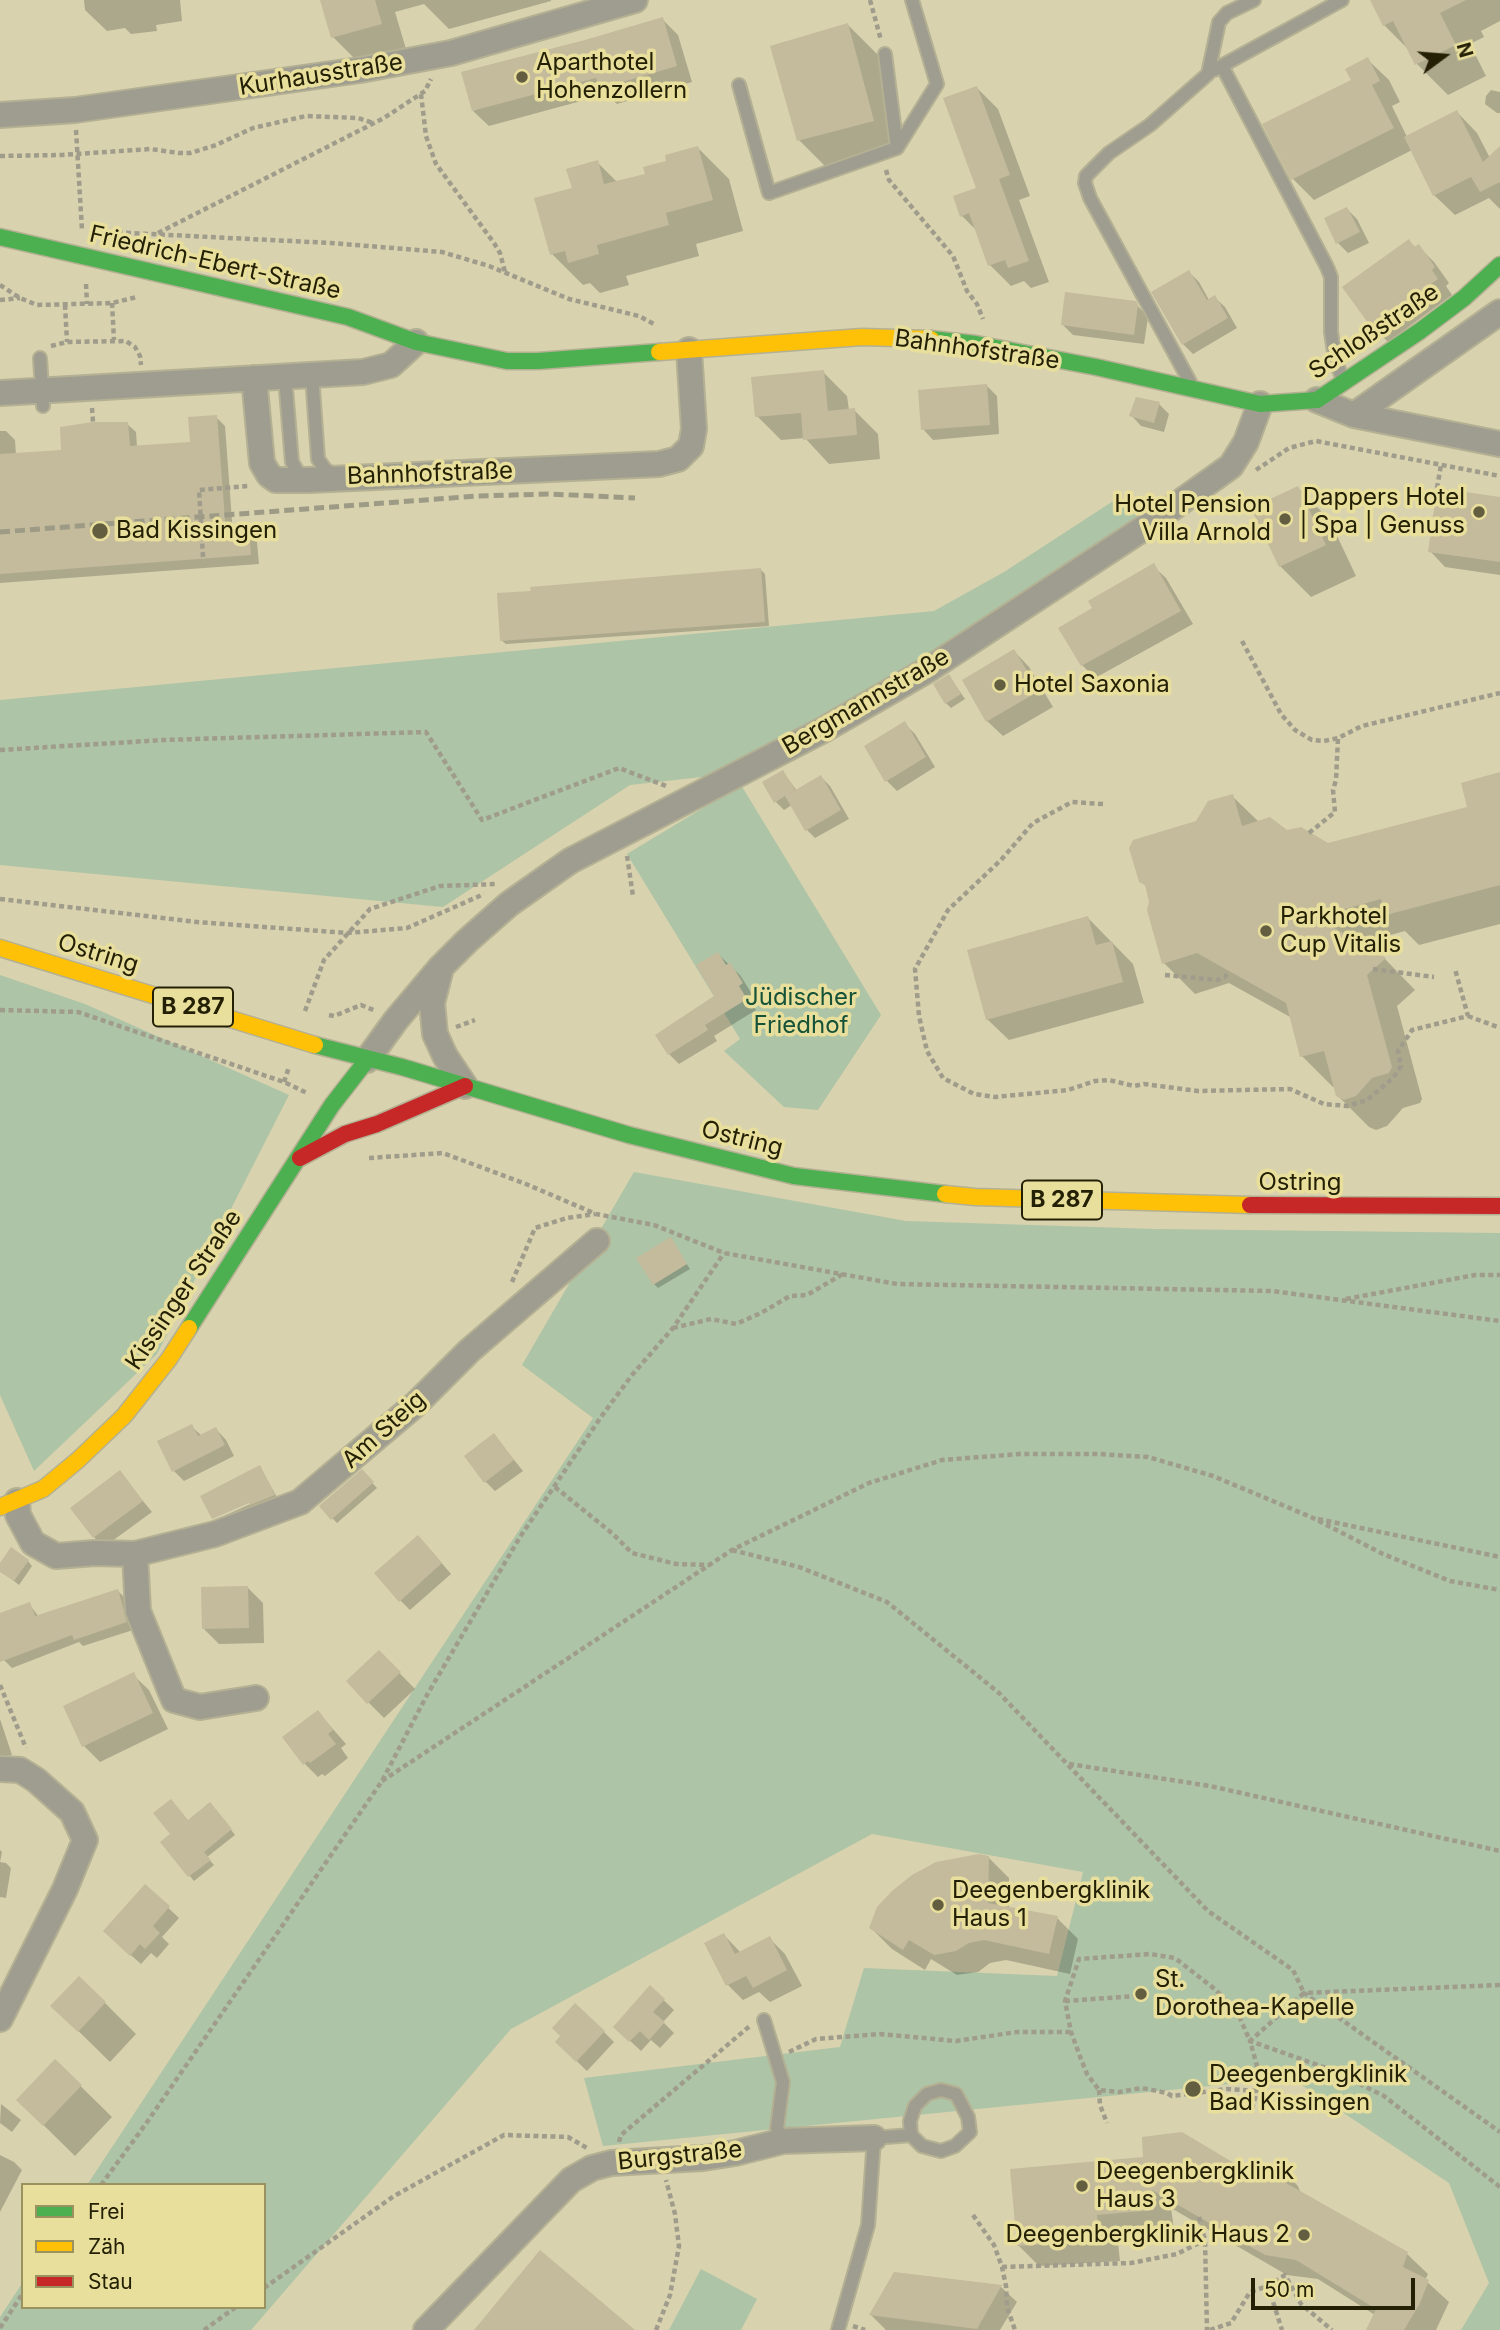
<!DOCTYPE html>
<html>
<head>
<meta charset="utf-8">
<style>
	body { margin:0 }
	#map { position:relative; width:1500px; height:2330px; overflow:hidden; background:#d8d2ae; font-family:Inter,sans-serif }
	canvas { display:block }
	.legend { position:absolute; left:21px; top:2183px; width:245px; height:126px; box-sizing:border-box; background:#e9df9c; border:2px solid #9a9360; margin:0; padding:9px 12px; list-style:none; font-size:21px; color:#242005 }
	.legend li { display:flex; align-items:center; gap:14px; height:35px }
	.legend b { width:35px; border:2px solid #9a9360 }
	.north { position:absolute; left:1409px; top:21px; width:70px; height:70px; -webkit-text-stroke:5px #e9df9c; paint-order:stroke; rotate:74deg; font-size:19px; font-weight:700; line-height:28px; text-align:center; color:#242005 }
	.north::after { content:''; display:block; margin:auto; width:24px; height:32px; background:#242005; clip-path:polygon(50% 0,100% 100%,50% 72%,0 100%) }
	.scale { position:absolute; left:1251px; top:2278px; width:164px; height:32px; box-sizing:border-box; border:4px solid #242005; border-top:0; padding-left:9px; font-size:21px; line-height:24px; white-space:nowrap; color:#242005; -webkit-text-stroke:5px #e9df9c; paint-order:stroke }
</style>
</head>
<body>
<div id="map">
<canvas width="1500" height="2330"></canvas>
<ul class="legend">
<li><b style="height:9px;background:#4caf50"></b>Frei</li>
<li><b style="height:9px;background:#ffc107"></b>Zäh</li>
<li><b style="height:9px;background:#c62828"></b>Stau</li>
</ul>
<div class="north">N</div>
<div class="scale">50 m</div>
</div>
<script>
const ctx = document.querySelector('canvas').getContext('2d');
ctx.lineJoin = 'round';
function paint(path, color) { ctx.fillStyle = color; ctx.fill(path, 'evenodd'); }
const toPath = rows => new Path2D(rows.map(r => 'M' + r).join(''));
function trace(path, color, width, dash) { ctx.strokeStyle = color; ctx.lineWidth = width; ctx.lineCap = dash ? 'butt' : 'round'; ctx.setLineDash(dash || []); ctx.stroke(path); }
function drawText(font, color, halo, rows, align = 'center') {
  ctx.font = font + ' Inter,sans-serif'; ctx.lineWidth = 7; ctx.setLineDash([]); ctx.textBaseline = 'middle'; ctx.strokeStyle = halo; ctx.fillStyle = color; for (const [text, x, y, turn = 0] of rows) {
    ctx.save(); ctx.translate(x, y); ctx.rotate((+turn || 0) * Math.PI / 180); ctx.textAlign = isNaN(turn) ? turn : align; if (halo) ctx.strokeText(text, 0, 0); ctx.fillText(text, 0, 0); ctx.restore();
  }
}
paint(toPath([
	[1121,496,1140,520,919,665,711,776,630,785,443,907,0,865,0,700,934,611,1004,572],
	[741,785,881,1015,818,1110,784,1107,724,1051,740,1039,627,854],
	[0,975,85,1004,289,1095,157,1354,34,1471,0,1395],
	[634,1172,906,1221,1156,1229,1500,1233,1500,2330,1461,2330,1489,2283,1449,2183,1291,2078,603,2146,584,2078,840,2047,864,1968,1057,1976,1083,1872,872,1834,511,2029,251,2330,0,2330,0,2317,23,2282,23,2307,264,2307,264,2185,87,2185,593,1418,522,1365],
	[701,2269,757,2299,741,2330,669,2330]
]), '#adc4a6');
paint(toPath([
	[84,0,180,0,182,21,156,25,157,31,131,34,125,28,107,31,85,10],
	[322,0,551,0,551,1,449,29,424,4,395,12,406,49,358,62,333,37],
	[1372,0,1500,0,1500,21,1481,31,1484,37,1470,44,1486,76,1448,95,1417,64,1409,50,1384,25],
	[662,19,678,35,692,82,617,104,607,94,489,126,473,111],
	[848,25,879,56,904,152,830,171,799,140],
	[1368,60,1389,80,1400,102,1392,106,1407,137,1457,112,1477,133,1490,158,1500,149,1500,209,1489,198,1455,215,1434,195,1412,150,1314,200,1293,179],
	[977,88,998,109,1030,196,1019,200,1049,282,1031,288,1024,281,1011,286,990,265,978,232,962,216,978,189],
	[1491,90,1500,92,1500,113,1497,113,1485,104,1486,96],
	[698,148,729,179,743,231,696,244,699,256,626,276,629,285,600,293,590,283,583,285,552,254,574,189,597,162,618,183,647,175],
	[1347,209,1357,219,1369,243,1348,253,1338,243],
	[1409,241,1416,248,1418,246,1434,262,1449,283,1446,286,1452,295,1388,342,1372,326],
	[1189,272,1199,282,1209,300,1214,297,1225,307,1237,328,1193,354,1183,344],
	[1135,303,1148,317,1144,344,1073,335,1063,325],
	[823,372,847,396,849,410,854,410,878,434,880,459,829,464,805,438,781,440,757,416],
	[987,386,997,396,999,434,933,440,923,429],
	[1159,404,1169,414,1164,432,1141,426,1131,415],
	[216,417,225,426,233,534,248,533,257,542,259,564,0,583,0,431,6,431,15,440,16,455,63,451,127,424,136,432,137,447,192,443],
	[1298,488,1329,519,1356,576,1311,597,1280,566],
	[1500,499,1500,575,1445,567,1430,551],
	[1153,566,1166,578,1193,624,1095,678,1082,665,1061,628,1094,609],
	[761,570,765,574,769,626,506,644,501,640],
	[1014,651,1029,667,1053,707,1003,736,987,721],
	[949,676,965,699,951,708,946,703],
	[905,724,915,734,935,767,897,791,887,781],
	[783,772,797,791,821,777,830,786,849,819,815,838,807,830,792,805,784,810,776,802],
	[1500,774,1500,924,1419,945,1405,931,1358,944,1385,959,1415,990,1397,1006,1422,1099,1420,1103,1403,1108,1387,1126,1376,1130,1369,1127,1337,1095,1335,1086,1333,1087,1302,1056,1292,1018,1229,983,1195,994,1164,963,1149,910,1151,902,1148,888,1140,881,1198,823,1232,796,1259,822,1327,845,1469,808],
	[1088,918,1133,964,1144,1003,1009,1040,987,1019],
	[718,954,740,975,752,994,747,997,756,1010,714,1036,717,1041,679,1064,669,1054,717,997],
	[670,1239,690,1269,658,1288,654,1284],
	[191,1426,202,1436,216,1429,226,1440,234,1456,184,1481,174,1471],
	[494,1435,523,1471,495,1491,485,1481],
	[260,1467,278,1499,218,1523,215,1520,257,1501],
	[362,1472,377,1488,337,1523,321,1506],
	[120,1473,152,1512,104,1547,94,1537],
	[428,1547,451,1574,410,1610,400,1600],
	[28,1561,32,1566,19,1585,0,1570,0,1566],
	[247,1587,263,1603,264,1643,219,1644,204,1629],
	[118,1591,125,1598,133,1630,83,1646,79,1642,12,1668,4,1660,0,1649,0,1615,29,1604,39,1617],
	[379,1652,415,1689,384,1718,348,1682],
	[133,1675,149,1690,168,1729,100,1762,84,1746,65,1707],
	[318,1712,346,1744,341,1748,348,1758,325,1776,322,1774,318,1777,304,1763],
	[0,1719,12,1755,0,1758],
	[215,1809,235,1835,207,1857,214,1865,194,1881,162,1842,188,1821],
	[0,1850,2,1852,0,1862,6,1863,11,1868,6,1898,0,1897],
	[988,1857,1009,1878,1009,1909,1057,1918,1078,1939,1070,1974,1006,1960,990,1963,978,1972,957,1975,931,1959,925,1970,892,1949,871,1928],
	[145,1886,179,1918,162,1937,169,1944,157,1958,151,1953,141,1964,115,1941],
	[724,1935,741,1953,769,1938,785,1954,802,1986,770,2002,759,1992,743,2000,728,1985],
	[650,1987,674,2010,663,2022,674,2033,660,2048,651,2040,641,2051,625,2036],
	[105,2003,136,2034,110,2062,53,2006],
	[604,2032,614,2042,587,2071,557,2042],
	[55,2061,112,2117,75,2156,18,2100],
	[1,2104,21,2120,12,2132,0,2123],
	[0,2155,14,2162,22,2170,0,2212],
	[1278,2166,1298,2186,1301,2194,1407,2254,1428,2274,1425,2280,1449,2302,1436,2330,1368,2330,1375,2315,1318,2279,1287,2275,1171,2208,1174,2230,1117,2235,1120,2261,1039,2266,1018,2245,1012,2171,1249,2173],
	[895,2273,1001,2287,1017,2302,1000,2330,886,2330,871,2315]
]), '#0003');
paint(toPath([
	[320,0,375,0,382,24,331,38],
	[1370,0,1466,0,1440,13,1456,45,1415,65,1393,21,1383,26],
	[663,17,677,66,599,89,596,78,472,111,461,72,585,40],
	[848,23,874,121,797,141,770,46],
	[1368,57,1380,81,1372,85,1394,128,1291,180,1262,124,1351,80,1345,69],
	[977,86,1010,175,999,179,1029,261,1008,268,1005,260,988,266,969,213,960,217,953,196,976,188,943,98],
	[1457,110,1483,162,1500,146,1500,182,1480,192,1471,177,1433,196,1404,137],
	[698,146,713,200,666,213,669,225,597,245,599,254,568,263,565,251,550,255,534,198,572,188,566,169,598,160,604,184,645,174,643,167,666,161,665,155],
	[1347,207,1360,232,1336,244,1324,218],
	[1409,239,1414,247,1419,244,1435,267,1432,270,1438,279,1371,327,1342,287],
	[1189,270,1207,300,1215,295,1228,318,1182,345,1151,292],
	[1065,292,1136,301,1138,305,1134,335,1061,325],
	[824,370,828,411,855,408,857,435,803,440,801,413,755,417,751,377],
	[987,384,990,425,921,430,918,390],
	[1136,397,1160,402,1154,423,1129,416],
	[217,415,226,533,249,531,251,555,0,574,0,454,61,450,60,427,93,422,128,422,130,446,190,442,188,417],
	[1298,486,1326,545,1279,567,1251,508],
	[1437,488,1500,497,1500,562,1428,552],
	[1154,563,1181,611,1081,666,1058,628,1092,608,1088,601],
	[761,568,765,622,500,641,497,593,531,591,530,587],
	[1014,649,1039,691,986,722,962,680],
	[949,674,961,694,945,704,933,684],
	[905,721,926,757,885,782,864,746],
	[783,770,795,790,787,795,821,775,841,810,805,831,785,796,774,803,762,782],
	[1500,772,1500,885,1386,915,1381,899,1315,917,1386,958,1367,975,1392,1067,1389,1073,1372,1078,1356,1096,1344,1100,1336,1096,1324,1051,1300,1057,1286,1003,1197,953,1162,964,1147,910,1149,902,1145,885,1139,882,1129,848,1133,840,1196,821,1208,801,1233,794,1242,826,1270,817,1287,830,1301,827,1328,843,1467,807,1461,783],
	[1088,916,1096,945,1112,941,1123,982,986,1020,967,950],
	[718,952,726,965,730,962,743,983,739,986,747,999,705,1025,708,1030,668,1055,655,1035,714,996,696,965],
	[671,1237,687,1264,653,1285,636,1258],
	[192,1424,198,1436,216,1427,225,1445,172,1472,157,1441],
	[494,1433,514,1460,484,1483,464,1456],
	[260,1465,275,1495,250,1505,249,1503,212,1519,200,1496],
	[362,1469,374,1482,331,1520,319,1506],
	[120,1470,143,1501,93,1538,70,1508],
	[418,1535,442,1563,399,1602,374,1573],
	[11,1547,29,1560,14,1581,0,1572,0,1563],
	[248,1586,249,1628,202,1629,201,1587],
	[118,1589,127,1622,74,1640,72,1635,0,1662,0,1613,30,1602,35,1616],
	[379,1650,401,1672,367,1704,346,1681],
	[134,1672,153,1713,82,1747,63,1706],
	[318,1710,333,1730,328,1734,336,1744,310,1763,308,1761,303,1765,282,1737],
	[171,1799,188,1820,210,1802,232,1829,204,1852,211,1860,188,1877,160,1842,170,1834,153,1813],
	[979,1854,989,1856,988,1903,1058,1916,1049,1954,984,1940,969,1943,956,1951,934,1955,909,1940,903,1950,869,1928,877,1907,892,1891,912,1875,936,1862],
	[145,1884,170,1906,153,1926,160,1933,145,1949,140,1944,130,1956,103,1931],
	[724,1933,735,1954,770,1936,787,1970,753,1988,746,1976,726,1986,704,1943],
	[79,1976,106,2002,78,2032,50,2006],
	[650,1985,665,1999,653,2012,665,2022,649,2040,640,2031,629,2042,613,2027],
	[575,2003,605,2031,576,2062,555,2042,560,2036,552,2028],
	[55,2059,82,2085,43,2126,16,2100],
	[1182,2132,1249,2172,1278,2164,1286,2183,1408,2252,1403,2267,1429,2280,1420,2303,1404,2330,1366,2330,1376,2309,1296,2260,1265,2255,1152,2190,1154,2210,1097,2215,1100,2241,1017,2246,1010,2169,1143,2157,1142,2137],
	[540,2250,635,2330,474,2330],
	[894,2272,1002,2285,977,2329,869,2315]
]), '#c4ba9c');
const lane = toPath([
	[885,54,897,148],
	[1222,66,1327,267,1331,277,1331,332,1335,359,1343,380],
	[1214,70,1342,0],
	[739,85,769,193,897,148,937,84,912,0],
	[40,358,43,406],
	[312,375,318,459,325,469,335,476],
	[285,377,292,462,298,472,306,478],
	[1190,382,1090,198,1085,183,1086,176,1109,153,1150,125,1208,74,1219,22,1227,13,1254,0],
	[764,2020,783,2082,777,2128,783,2141],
	[941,2090,956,2094,968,2117,970,2132,955,2146,941,2151,922,2146,911,2135,910,2121,915,2106,927,2094,941,2090],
	[838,2330,868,2225,874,2138,911,2135]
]);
const street = toPath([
	[0,115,75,110,360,70,451,53,635,0],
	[254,378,262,463,269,475,276,480,309,480,659,464,678,459,691,446,694,429,689,350],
	[0,393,363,372,391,365,416,342],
	[1317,400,1354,415,1500,444],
	[1354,415,1500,312],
	[440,972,432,1003,435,1034,445,1056,465,1086],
	[367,1060,396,1020,440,968,467,941,509,904,570,861,823,730,929,669,1147,526,1231,466,1246,442,1260,404],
	[17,1501,18,1515,33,1543,56,1556,95,1553,135,1554,215,1534,300,1502,416,1404,469,1351,597,1241],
	[135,1554,138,1611,174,1700,200,1707,256,1698],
	[0,1769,20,1770,36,1780,72,1812,85,1840,65,1889,0,2019],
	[426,2330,571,2180,592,2168,611,2163,703,2158,735,2153,783,2141,874,2138]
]);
const fast = toPath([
	[0,237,348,317,416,342,507,361,538,361,659,352],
	[931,339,976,344,1096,367,1260,404,1317,400,1420,331,1464,298,1500,265],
	[315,1045,402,1067,629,1135,794,1176,945,1194],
	[189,1328,332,1105,367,1060]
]);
const slow = toPath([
	[659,352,862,337,931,339],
	[0,948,315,1045],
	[945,1194,975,1197,1250,1205],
	[0,1507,43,1489,78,1460,124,1416,169,1359,189,1328]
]);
const jam = toPath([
	[300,1158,345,1134,377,1124,465,1086],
	[1250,1205,1500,1206]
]);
trace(lane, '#b4b093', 16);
trace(street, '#b4b093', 28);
trace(fast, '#b4b093', 19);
trace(slow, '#b4b093', 19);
trace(jam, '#b4b093', 19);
trace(toPath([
	[870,0,881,40],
	[421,94,426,136,436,164,494,243,500,253,505,272],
	[76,130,82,230],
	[0,156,62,155,150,149,179,153,190,153,216,145,253,128,306,116,358,118,373,123],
	[886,170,889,180,953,256,967,291,977,304,983,319],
	[109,232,331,243,442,252,489,266,569,299,639,316,654,324],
	[158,233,384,118,425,91,431,79],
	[86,284,87,304],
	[0,285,20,298,37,305,112,303,137,297],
	[0,300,20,298],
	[112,303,114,340],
	[65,305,67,342],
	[51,346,67,342,126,341,135,347,140,356,141,365],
	[92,408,93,422],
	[1256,470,1289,448,1316,441,1500,476],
	[1437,488,1441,465],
	[203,557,199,490,248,486,248,484],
	[1242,641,1281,714,1295,730,1312,740,1324,741,1338,738,1362,726,1500,693],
	[0,750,163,740,426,732,482,820,619,768,666,786],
	[1103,804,1072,802,1033,823,1001,860,948,910,915,969,919,1016,927,1051,943,1078,974,1094,995,1097,1068,1090,1095,1081,1109,1080,1134,1086,1144,1084,1198,1091,1290,1089,1324,1104,1348,1106,1367,1100,1393,1078,1401,1066,1398,1051,1412,1030,1468,1016,1455,969],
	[1309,833,1335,812,1333,790,1336,780,1338,738],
	[627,856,633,896],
	[0,899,197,922,347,933,407,928,484,894],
	[1373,969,1434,977],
	[1165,975,1218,980,1225,977,1229,971],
	[0,1010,78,1012,284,1082,307,1093],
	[305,1011,324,960,370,909,440,886,498,884],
	[329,1015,334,1016,361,1005,376,1011],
	[1468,1016,1500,1028],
	[456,1027,475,1020],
	[284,1082,289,1067],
	[369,1158,443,1153,526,1184,596,1214,654,1225,724,1253,897,1284,1272,1291,1500,1321],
	[512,1282,535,1228,567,1218,595,1214],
	[1346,1299,1475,1275,1500,1275],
	[673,1328,711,1319,736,1324,761,1313,790,1296,807,1295,843,1274],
	[555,1487,613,1534,632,1553,676,1564,709,1565],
	[1318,1519,1500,1557],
	[732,1550,799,1567,887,1602,999,1693,1208,1911,1293,1970,1304,1993,1250,2041,1239,2016,1216,1990,1175,1958,1150,1954,1079,1959,1065,2001,1071,2032,1081,2059,1087,2074,1099,2090,1119,2092,1142,2088,1167,2093,1172,2096,1227,2089,1257,2091],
	[0,1685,26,1748],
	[1069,1764,1210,1786,1500,1851],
	[382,1781,732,1550,869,1483,942,1460,1020,1454,1099,1454,1148,1457,1213,1476,1311,1517,1383,1554,1450,1581,1500,1590],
	[1500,1985,1304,1993,1500,2132],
	[1065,2001,1136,1996],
	[789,2052,816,2039,880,2034,956,2041,1017,2032,1071,2032],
	[1099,2090,1100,2105,1107,2123],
	[1252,2109,1257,2091,1257,2066,1250,2041,1329,2069,1384,2096,1500,2187],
	[619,2142,621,2135,751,2025],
	[101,2185,145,2125,382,1781,427,1695,520,1537,601,1417,632,1375,673,1328,724,1253],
	[973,2215,994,2245,1002,2267,1006,2286,1007,2307,1015,2330],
	[1199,2217,1205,2240,1207,2330],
	[1002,2267,1131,2263,1177,2254,1205,2240],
	[1268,2286,1282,2330],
	[264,2288,394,2196,504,2135,568,2137,587,2148],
	[853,2326,865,2330],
	[0,2328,23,2293],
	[204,2330,236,2307],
	[656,2330,670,2295,679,2246,675,2214,666,2180],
	[1210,2330,1231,2323,1250,2292,1268,2286,1285,2275,1301,2304,1332,2330]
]), '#9f9c8c', 4.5, [5, 3.5]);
trace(lane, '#9f9d8f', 12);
trace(street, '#9f9d8f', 24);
trace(fast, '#4caf50', 16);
trace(slow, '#ffc107', 16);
trace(jam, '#c62828', 16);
trace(toPath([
	[0,532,477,496,550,494,635,498]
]), '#9d9b85', 5, [10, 5]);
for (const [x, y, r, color] of [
	[522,77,7,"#635e40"],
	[1479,512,7,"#635e40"],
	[1285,519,7,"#635e40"],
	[100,531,9,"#635e40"],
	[1000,685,7,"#635e40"],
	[1266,931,7,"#635e40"],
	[938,1905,7,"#635e40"],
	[1141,1994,7,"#635e40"],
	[1193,2089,9,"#635e40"],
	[1082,2186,7,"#635e40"],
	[1304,2235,7,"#635e40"]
]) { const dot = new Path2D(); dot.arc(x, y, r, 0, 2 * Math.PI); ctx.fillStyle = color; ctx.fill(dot); trace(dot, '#e9df9c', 2.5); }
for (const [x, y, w] of [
	[193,1007,80],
	[1062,1200,80]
]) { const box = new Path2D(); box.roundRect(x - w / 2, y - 19.5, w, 39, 5); ctx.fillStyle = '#e9df9c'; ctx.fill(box); trace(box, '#242005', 2); }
drawText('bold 23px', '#242005', null, [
	["B 287",193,1007],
	["B 287",1062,1200]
]);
drawText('24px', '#242005', '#e9df9c', [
	["Aparthotel",536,63],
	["Hohenzollern",536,91],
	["Dappers Hotel",1465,498,"right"],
	["| Spa | Genuss",1465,526,"right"],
	["Hotel Pension",1271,505,"right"],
	["Villa Arnold",1271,533,"right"],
	["Bad Kissingen",116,531],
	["Hotel Saxonia",1014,685],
	["Parkhotel",1280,917],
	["Cup Vitalis",1280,945],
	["Deegenbergklinik",952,1891],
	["Haus 1",952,1919],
	["St.",1155,1980],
	["Dorothea-Kapelle",1155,2008],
	["Deegenbergklinik",1209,2075],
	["Bad Kissingen",1209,2103],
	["Deegenbergklinik",1096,2172],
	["Haus 3",1096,2200],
	["Deegenbergklinik Haus 2",1290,2235,"right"]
], 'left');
drawText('24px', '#242005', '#e9df9c', [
	["Kurhausstraße",321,75,-9],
	["Friedrich-Ebert-Straße",215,263,13],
	["Schloßstraße",1374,332,-34],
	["Bahnhofstraße",977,350,8],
	["Bahnhofstraße",430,474,-2],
	["Bergmannstraße",866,702,-30],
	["Ostring",98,954,17],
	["Ostring",742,1139,14],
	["Ostring",1300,1183],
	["Kissinger Straße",184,1290,-56],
	["Am Steig",384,1430,-42],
	["Burgstraße",680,2156,-6]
]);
drawText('24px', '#155238', '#e9df9c', [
	["Jüdischer",801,998],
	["Friedhof",801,1026]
]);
</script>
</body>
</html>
